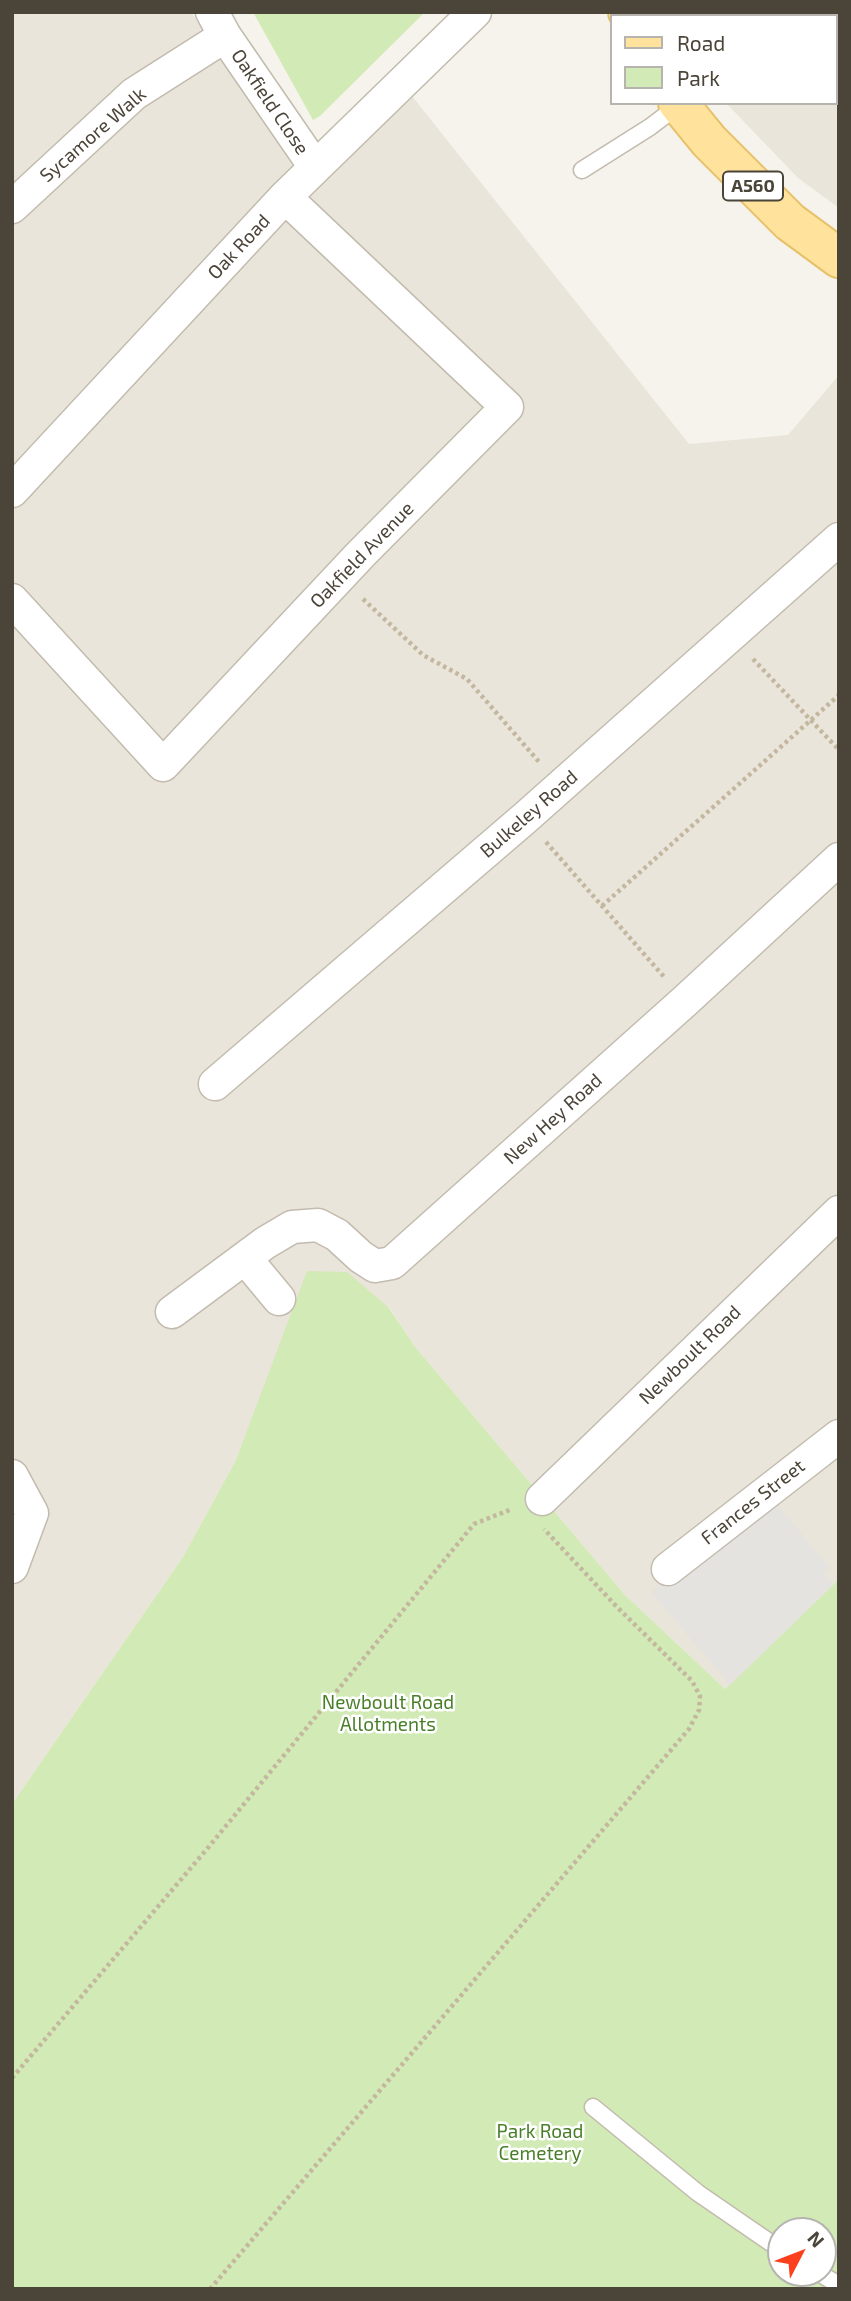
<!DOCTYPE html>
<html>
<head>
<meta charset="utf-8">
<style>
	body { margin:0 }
	#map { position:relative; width:851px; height:2301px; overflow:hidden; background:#f6f3ec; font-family:"Exo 2",sans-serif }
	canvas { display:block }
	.frame { position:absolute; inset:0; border:14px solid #4b4439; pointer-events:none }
	.legend { position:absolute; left:610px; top:14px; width:228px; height:91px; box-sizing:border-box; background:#fff; border:2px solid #b7b4b0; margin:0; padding:9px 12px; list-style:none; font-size:21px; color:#4b4439 }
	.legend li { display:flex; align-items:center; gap:14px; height:35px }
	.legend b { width:35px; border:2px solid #b7b4b0 }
	.north { position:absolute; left:767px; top:2217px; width:70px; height:70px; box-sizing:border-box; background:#fff; border:2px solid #b7b4b0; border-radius:50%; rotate:48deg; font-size:19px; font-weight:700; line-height:28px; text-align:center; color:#4b4439 }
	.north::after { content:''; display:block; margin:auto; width:24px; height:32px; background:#fc3f1d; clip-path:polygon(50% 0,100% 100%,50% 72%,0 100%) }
</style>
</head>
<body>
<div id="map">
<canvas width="851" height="2301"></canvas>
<div class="frame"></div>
<ul class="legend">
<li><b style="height:9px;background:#ffe39c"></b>Road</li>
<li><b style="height:19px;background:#d2eab5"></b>Park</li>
</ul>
<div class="north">N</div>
</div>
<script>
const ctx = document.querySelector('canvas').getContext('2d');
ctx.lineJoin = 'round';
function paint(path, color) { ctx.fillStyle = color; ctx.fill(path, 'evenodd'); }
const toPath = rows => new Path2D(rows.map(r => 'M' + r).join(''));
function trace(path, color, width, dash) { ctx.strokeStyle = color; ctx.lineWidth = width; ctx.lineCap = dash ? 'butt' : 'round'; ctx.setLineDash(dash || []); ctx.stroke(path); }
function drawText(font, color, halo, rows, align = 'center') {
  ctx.font = font + ' "Exo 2",sans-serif'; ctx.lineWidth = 5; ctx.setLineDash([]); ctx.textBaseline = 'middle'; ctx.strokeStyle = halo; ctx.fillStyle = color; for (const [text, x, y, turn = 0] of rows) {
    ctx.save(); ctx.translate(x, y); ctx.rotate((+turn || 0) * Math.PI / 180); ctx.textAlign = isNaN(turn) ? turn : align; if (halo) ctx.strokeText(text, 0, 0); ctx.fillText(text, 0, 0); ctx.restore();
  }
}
paint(toPath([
	[12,12,191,12,294,168,408,91,689,444,788,435,839,375,839,1579,725,1689,625,1595,416,1348,389,1307,250,1426,236,1460,183,1557,12,1804],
	[665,12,839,12,839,208,798,178,726,103,835,103,835,16,667,16]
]), '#eae5da');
paint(toPath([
	[253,12,425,12,320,116,313,120],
	[307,1271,347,1272,389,1308,416,1348,625,1595,725,1689,839,1579,839,2289,12,2289,12,1804,183,1557,236,1460],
	[781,2231,823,2231,823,2273,781,2273]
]), '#d2eab5');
paint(toPath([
	[774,1501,830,1568,824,1573,834,1584,730,1685,651,1592,762,1503]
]), '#e5e3e0');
const service = toPath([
	[582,170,650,127,679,105],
	[593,2107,698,2193,781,2250],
	[819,2273,839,2285]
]);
const minor = toPath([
	[225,36,315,167],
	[12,207,134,94,225,36,212,12],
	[12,491,285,197,475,12],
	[12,600,163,765,361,554,507,407,285,197],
	[215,1084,525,818,839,539],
	[245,1258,279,1299],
	[172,1312,265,1243,292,1227,318,1225,337,1235,361,1257,375,1266,392,1263,685,1001,839,859],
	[12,1476,32,1513,12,1567],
	[542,1499,839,1212],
	[668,1569,839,1436]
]);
const primary = toPath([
	[628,12,630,16],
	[678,103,709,141,790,222,839,258]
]);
trace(service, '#c2bbae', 19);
trace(minor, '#c2bbae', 35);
trace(primary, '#e6c16a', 42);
trace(toPath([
	[671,16,679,12],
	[363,599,423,655,467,679,540,763],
	[753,659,839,750],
	[546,842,665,978],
	[602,906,839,695],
	[12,2078,207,1849,474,1524,512,1509],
	[210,2289,689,1729,699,1710,700,1696,692,1681,617,1607,544,1529]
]), '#c4b79f', 4.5, [3.5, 3.5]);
trace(service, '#fff', 16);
trace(minor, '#fff', 32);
trace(primary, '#ffe39c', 38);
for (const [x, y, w] of [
	[753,186,60]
]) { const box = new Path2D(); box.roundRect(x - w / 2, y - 14.5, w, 29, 5); ctx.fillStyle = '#fff'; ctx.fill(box); trace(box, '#4b4439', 2); }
drawText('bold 18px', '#4b4439', null, [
	["A560",753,186]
]);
drawText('19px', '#4b4439', '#fff', [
	["Oakfield Close",270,102,56],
	["Sycamore Walk",93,135,-41],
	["Oak Road",239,247,-47],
	["Oakfield Avenue",362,555,-46],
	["Bulkeley Road",529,814,-41],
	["New Hey Road",553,1119,-42],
	["Newboult Road",690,1355,-44],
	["Frances Street",753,1502,-38]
]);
drawText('19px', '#4a7f2a', '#fff', [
	["Newboult Road",388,1703],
	["Allotments",388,1725],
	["Park Road",540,2132],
	["Cemetery",540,2154]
]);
</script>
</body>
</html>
